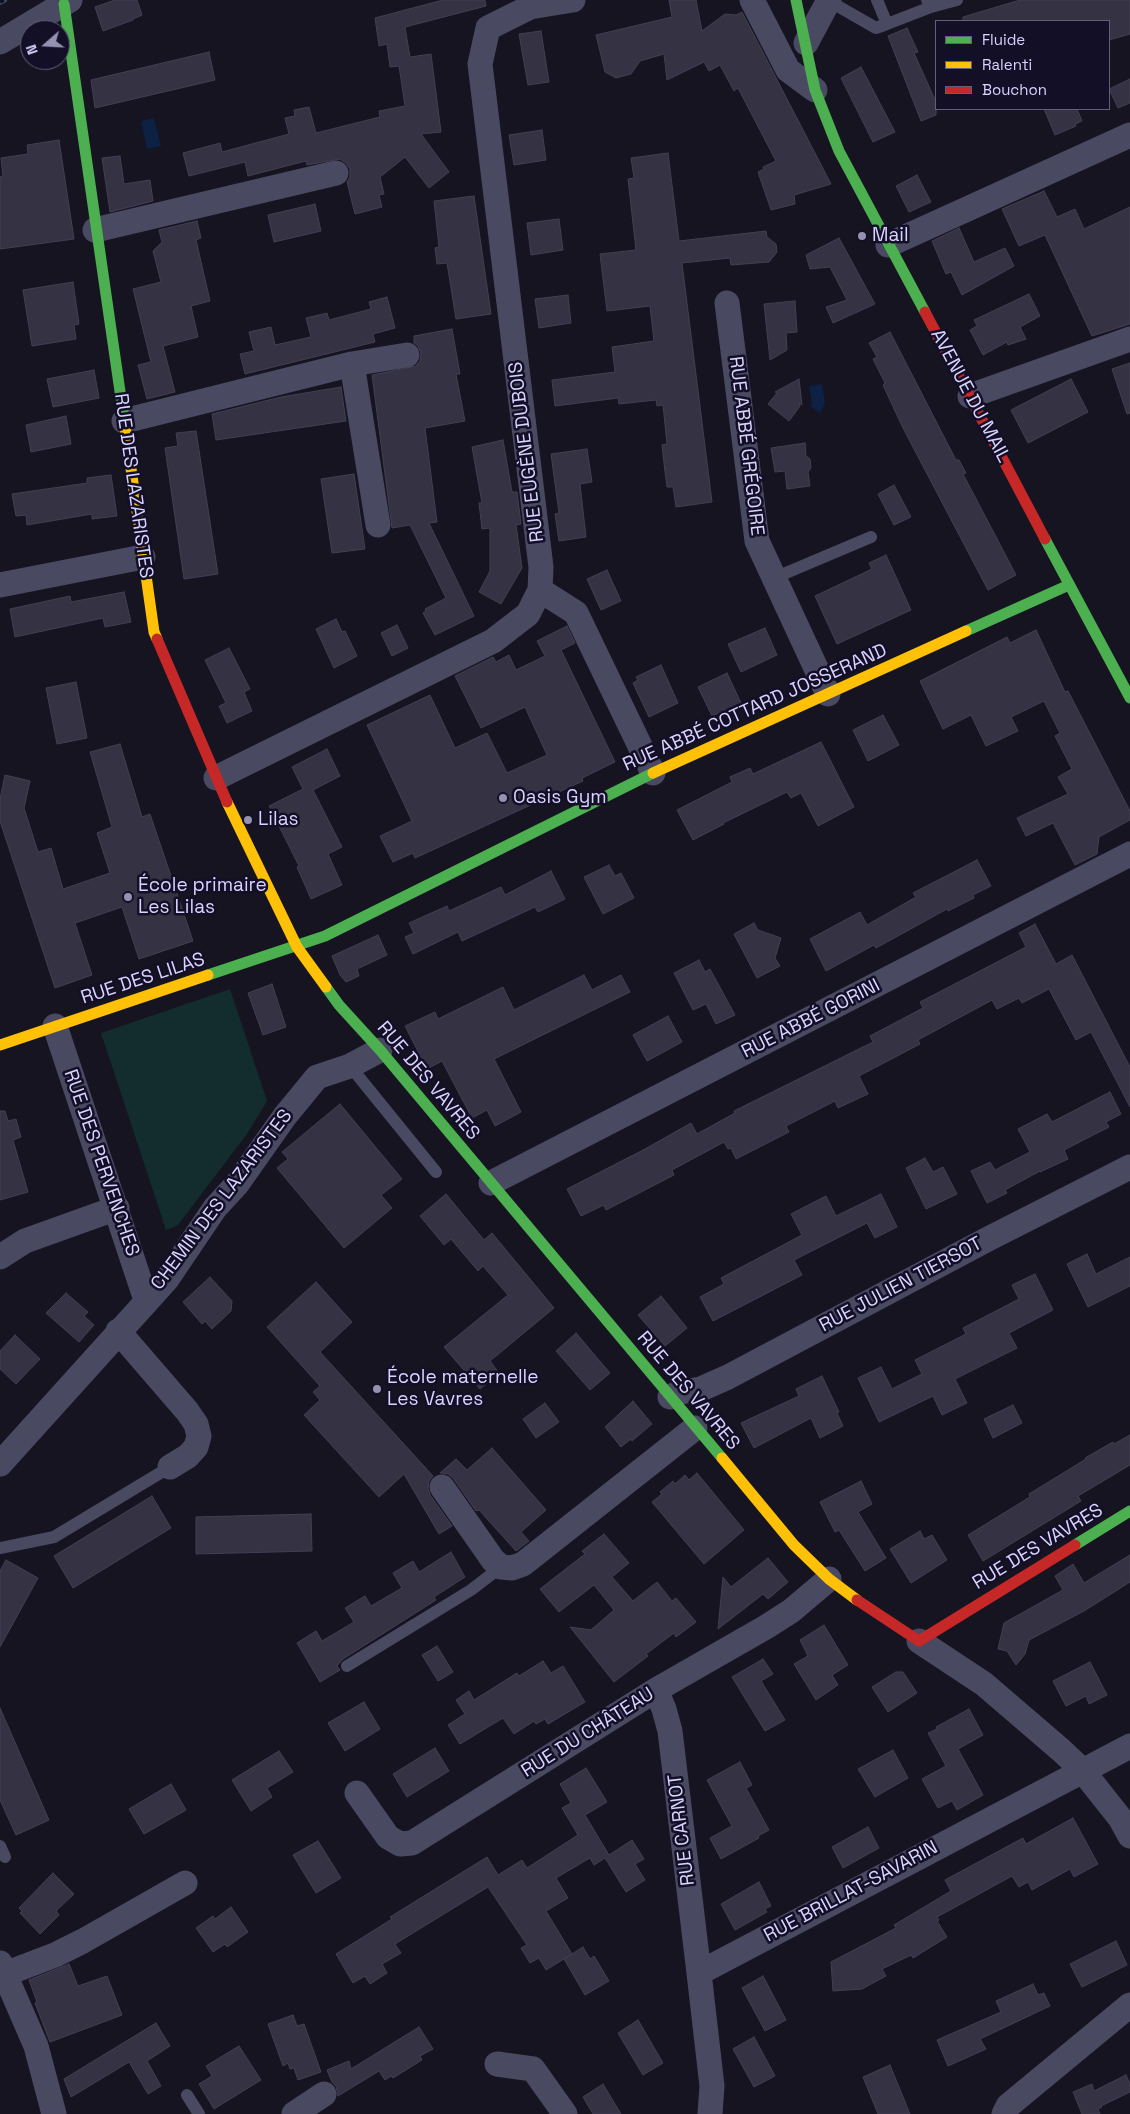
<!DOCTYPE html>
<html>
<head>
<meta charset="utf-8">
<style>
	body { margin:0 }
	#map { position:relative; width:1130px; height:2114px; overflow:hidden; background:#161421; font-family:"Space Grotesk",sans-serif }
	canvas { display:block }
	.legend { position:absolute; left:935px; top:20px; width:175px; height:90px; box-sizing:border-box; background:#130f26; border:1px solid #625e7d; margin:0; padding:6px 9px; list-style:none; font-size:15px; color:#d9d4ff }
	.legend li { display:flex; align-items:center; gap:10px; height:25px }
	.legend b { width:25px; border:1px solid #625e7d }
	.north { position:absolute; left:20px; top:20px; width:50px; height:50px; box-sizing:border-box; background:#130f26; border:1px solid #625e7d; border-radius:50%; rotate:251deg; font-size:14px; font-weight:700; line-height:20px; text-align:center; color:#d9d4ff }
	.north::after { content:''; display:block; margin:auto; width:18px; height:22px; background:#9591b1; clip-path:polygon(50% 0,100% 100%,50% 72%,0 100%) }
</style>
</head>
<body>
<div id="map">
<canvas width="1130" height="2114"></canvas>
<ul class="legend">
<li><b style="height:6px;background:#4caf50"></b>Fluide</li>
<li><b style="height:6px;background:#ffc107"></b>Ralenti</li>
<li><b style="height:6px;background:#c62828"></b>Bouchon</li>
</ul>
<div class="north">N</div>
</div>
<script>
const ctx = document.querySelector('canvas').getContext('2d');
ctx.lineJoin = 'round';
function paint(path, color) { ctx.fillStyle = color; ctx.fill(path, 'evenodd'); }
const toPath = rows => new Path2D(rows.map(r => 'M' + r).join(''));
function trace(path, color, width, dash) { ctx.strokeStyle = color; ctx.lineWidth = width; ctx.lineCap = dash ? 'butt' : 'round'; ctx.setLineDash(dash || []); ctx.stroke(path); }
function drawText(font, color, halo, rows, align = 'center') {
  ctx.font = font + ' "Space Grotesk",sans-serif'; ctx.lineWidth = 5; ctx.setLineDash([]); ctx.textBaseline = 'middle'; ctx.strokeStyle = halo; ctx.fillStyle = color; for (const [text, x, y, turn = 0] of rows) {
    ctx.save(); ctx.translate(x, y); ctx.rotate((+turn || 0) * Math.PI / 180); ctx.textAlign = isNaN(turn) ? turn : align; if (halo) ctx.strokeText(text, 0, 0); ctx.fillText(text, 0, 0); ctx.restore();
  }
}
paint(toPath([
	[230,989,267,1101,247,1134,178,1225,166,1230,101,1033]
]), '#132c2d');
paint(toPath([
	[154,118,161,146,147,149,141,121],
	[822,384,825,404,820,413,810,406,812,403,809,386]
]), '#0d2144');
const building = toPath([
	[115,0,137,0,142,15,133,19,133,20,103,31,95,7,115,0],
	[443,0,485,0,486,6,405,27,410,57,431,54,441,132,421,134,449,172,429,188,405,157,380,177,384,194,379,195,382,207,355,214,347,182,350,177,350,169,346,163,340,159,307,165,306,161,248,176,245,162,189,176,183,153,220,143,222,152,289,134,285,118,295,116,294,110,309,107,316,133,380,117,379,111,405,106,399,66,390,67,387,44,379,46,375,18,443,0],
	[669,0,696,0,702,31,725,14,736,15,742,12,831,184,794,195,795,204,771,210,758,172,764,169,763,167,776,161,738,88,734,91,720,65,709,71,704,62,667,80,664,54,640,61,631,74,616,78,605,72,596,35,672,17,669,0],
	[1020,0,1130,0,1130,34,1109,40,1109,21,963,21,963,17,1020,0],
	[907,28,918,52,914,53,936,102,936,115,921,121,888,36,907,28],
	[541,31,549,82,528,85,519,34,541,31],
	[209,52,215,80,95,108,91,80,209,52],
	[861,67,895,132,873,142,841,78,861,67],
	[1130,79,1130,103,1118,108,1109,89,1130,79],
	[1044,109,1077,109,1082,121,1075,124,1076,126,1055,135,1044,109],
	[542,130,546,160,514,165,509,135,542,130],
	[59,140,74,239,0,249,0,177,3,176,1,158,28,154,27,145,59,140],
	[668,153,679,241,766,231,767,237,776,244,777,252,769,262,731,265,730,258,682,263,712,502,676,507,673,487,667,487,665,472,662,445,667,444,663,405,657,406,656,400,619,404,618,398,555,406,552,380,615,372,612,347,654,341,650,306,607,311,600,254,636,250,628,179,634,178,631,158,668,153],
	[120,156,124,184,150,180,153,201,110,212,102,158,120,156],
	[917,175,931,202,909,212,896,186,917,175],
	[1044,191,1057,217,1075,209,1084,229,1130,207,1130,324,1092,336,1045,235,1019,246,1002,209,1044,191],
	[474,196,491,314,456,319,447,263,437,264,435,248,439,247,434,201,474,196],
	[315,204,321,231,274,242,268,215,315,204],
	[559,219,563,250,531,255,527,223,559,219],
	[197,221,201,238,196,240,210,301,191,306,198,337,163,346,175,392,147,399,138,365,151,362,133,289,161,282,153,251,162,242,159,230,197,221],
	[959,228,974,262,1005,248,1014,266,962,295,951,272,946,274,932,241,959,228],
	[839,238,875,304,833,323,826,307,847,300,830,267,810,269,806,255,839,238],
	[73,282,79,324,74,325,76,339,32,346,23,290,73,282],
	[1029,294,1040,316,1020,327,1026,339,1008,345,1007,342,983,355,970,330,977,326,974,320,1029,294],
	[568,295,571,323,539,328,535,299,568,295],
	[387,297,395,328,373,334,375,342,245,374,240,354,254,351,249,332,271,327,275,345,311,337,306,318,327,313,329,320,371,309,369,302,387,297],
	[795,301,797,332,786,333,787,350,770,360,764,304,795,301],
	[452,329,460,374,456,374,465,421,425,428,437,522,429,523,474,616,435,635,423,613,426,611,425,609,446,598,410,525,392,528,372,375,416,366,420,361,421,353,418,346,414,343,414,336,452,329],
	[890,332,956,460,959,460,966,473,963,474,1016,575,988,590,903,428,883,385,885,383,873,359,877,357,869,343,890,332],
	[1130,363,1130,413,1127,414,1112,369,1130,363],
	[94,370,99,398,53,407,47,379,94,370],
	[799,379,802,405,799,403,800,406,789,421,768,404,777,393,775,392,799,379],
	[1071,379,1088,412,1028,443,1011,410,1071,379],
	[341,387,346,421,216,440,212,414,281,397,341,387],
	[66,416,71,444,31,452,26,425,66,416],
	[196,431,218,574,184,579,165,448,178,446,176,433,196,431],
	[503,440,512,492,517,492,521,524,516,525,522,568,501,604,479,592,490,571,490,528,482,529,479,503,482,503,472,447,503,440],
	[805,443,806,456,810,459,811,468,808,472,810,486,787,489,785,471,775,472,771,448,805,443],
	[587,449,592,482,580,484,586,537,559,541,555,514,559,513,551,454,587,449],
	[354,474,365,549,332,553,321,479,354,474],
	[111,475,117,516,92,519,92,514,27,525,26,515,16,516,12,494,87,483,87,478,111,475],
	[894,485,911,517,894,525,878,494,894,485],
	[886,555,911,610,837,644,815,596,872,569,869,563,886,555],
	[607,570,621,601,601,610,587,579,607,570],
	[124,592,131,622,105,627,103,618,15,637,10,609,70,596,71,602,124,592],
	[336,619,342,632,345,631,357,656,334,668,316,629,336,619],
	[397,625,408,648,392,656,381,633,397,625],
	[567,626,575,643,561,650,615,762,582,778,583,781,415,858,413,853,393,862,380,836,412,821,367,725,430,695,455,748,487,733,507,773,547,755,525,707,481,728,455,676,493,657,496,662,509,655,516,670,545,656,537,641,567,626],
	[765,628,777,655,741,672,728,644,765,628],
	[1036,630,1065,692,1068,691,1130,811,1130,820,1099,837,1097,854,1075,865,1053,823,1026,836,1017,818,1068,794,1058,777,1072,769,1055,736,1060,733,1044,701,1011,717,1018,731,986,746,971,715,943,729,920,681,1007,637,1010,643,1036,630],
	[229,648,250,689,244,692,252,711,227,723,219,706,226,703,205,660,229,648],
	[661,665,678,703,649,717,633,683,638,680,636,677,661,665],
	[727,673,741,703,712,716,698,687,727,673],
	[76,682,87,738,57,744,46,688,76,682],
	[883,715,899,745,868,761,853,730,883,715],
	[821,742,854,807,818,826,801,793,791,798,787,792,723,823,724,824,693,840,677,810,732,782,730,777,750,768,753,774,821,742],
	[120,744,142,817,150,814,193,941,139,959,122,907,75,923,92,975,55,988,0,821,0,799,5,775,30,781,24,808,38,852,51,848,63,889,110,873,97,833,112,827,90,752,120,744],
	[327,749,340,776,313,790,342,847,328,854,342,885,311,899,297,867,299,866,269,806,303,789,292,767,327,749],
	[977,860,991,886,973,895,974,898,948,911,947,909,876,948,874,945,826,971,810,939,860,912,867,925,916,897,913,893,977,860],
	[609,865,615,876,621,873,634,898,603,914,584,877,609,865],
	[551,871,565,899,538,912,535,907,462,941,458,932,413,954,405,937,414,933,409,923,447,906,449,911,501,887,505,895,551,871],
	[754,923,758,930,781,938,775,958,780,966,757,978,734,934,754,923],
	[1035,924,1056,964,1072,955,1130,1067,1130,1107,1091,1032,1076,1040,1049,989,1022,1003,1019,998,997,1009,992,1000,918,1040,920,1044,859,1076,868,1094,838,1108,835,1101,786,1126,789,1132,736,1159,731,1148,728,1149,724,1142,672,1170,674,1175,606,1210,604,1205,581,1216,567,1189,645,1149,691,1123,697,1134,735,1113,734,1111,873,1042,870,1036,923,1008,920,1002,1026,947,1019,933,1035,924],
	[378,935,387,955,357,969,359,976,346,982,340,975,332,956,378,935],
	[699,960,705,972,710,969,735,1015,716,1024,706,1004,693,1010,674,973,699,960],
	[584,975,592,990,621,975,630,992,494,1059,521,1112,495,1126,487,1110,472,1118,442,1061,427,1069,405,1026,435,1012,438,1019,503,987,514,1010,584,975],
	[272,984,286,1027,263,1035,248,993,272,984],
	[668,1016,682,1042,647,1061,633,1035,668,1016],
	[1110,1092,1121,1114,1106,1122,1109,1127,1064,1150,1068,1159,1040,1172,1040,1171,1005,1190,1007,1193,987,1203,971,1171,990,1162,995,1170,1030,1152,1018,1129,1047,1114,1052,1122,1110,1092],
	[340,1104,402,1179,381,1195,392,1208,344,1248,277,1168,288,1159,282,1152,340,1104],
	[0,1111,5,1111,8,1121,16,1119,21,1137,13,1140,28,1192,0,1200,0,1111],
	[925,1158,933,1172,943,1167,957,1194,926,1209,906,1168,925,1158],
	[446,1194,484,1240,492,1233,554,1308,490,1361,499,1373,480,1389,444,1347,508,1295,483,1266,478,1271,451,1239,444,1245,420,1216,446,1194],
	[881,1194,897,1227,875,1238,867,1223,794,1260,802,1275,713,1321,700,1297,724,1284,721,1278,802,1235,791,1214,826,1196,836,1216,881,1194],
	[1087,1254,1096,1274,1130,1257,1130,1286,1088,1307,1067,1264,1087,1254],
	[1035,1274,1053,1310,1009,1333,1017,1348,955,1379,967,1403,942,1415,933,1396,879,1422,858,1378,881,1367,892,1389,922,1374,915,1360,966,1334,963,1328,1019,1299,1012,1285,1035,1274],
	[210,1277,232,1301,231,1311,212,1329,205,1321,202,1324,183,1302,210,1277],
	[316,1282,352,1322,320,1352,433,1476,429,1481,428,1488,430,1495,452,1526,439,1534,404,1474,379,1497,304,1415,320,1400,313,1392,320,1386,267,1327,316,1282],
	[66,1293,88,1312,84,1316,94,1325,79,1342,46,1313,66,1293],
	[661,1296,687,1328,665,1346,638,1315,661,1296],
	[576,1333,610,1373,590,1390,556,1351,576,1333],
	[15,1335,40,1359,16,1384,0,1369,0,1351,15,1335],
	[822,1376,839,1412,837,1413,843,1426,820,1438,811,1418,754,1448,741,1423,799,1396,796,1389,822,1376],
	[633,1401,652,1424,632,1441,631,1439,621,1447,605,1427,633,1401],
	[545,1403,559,1422,536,1438,523,1419,545,1403],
	[1013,1405,1022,1423,993,1438,984,1419,1013,1405],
	[1130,1435,1130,1465,1078,1496,1081,1501,983,1561,968,1535,1030,1497,1029,1494,1086,1459,1085,1458,1113,1442,1114,1444,1130,1435],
	[492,1448,546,1510,521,1532,529,1541,516,1551,479,1510,476,1511,453,1478,448,1474,440,1473,456,1459,467,1470,492,1448],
	[697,1473,744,1530,704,1564,652,1502,662,1494,660,1492,673,1481,675,1484,685,1475,689,1480,697,1473],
	[861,1481,872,1504,858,1512,886,1558,865,1571,839,1530,835,1532,820,1502,861,1481],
	[152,1496,171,1528,73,1588,54,1556,152,1496],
	[311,1514,312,1551,196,1554,196,1517,311,1514],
	[920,1531,924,1539,932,1535,947,1560,911,1583,890,1549,920,1531],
	[604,1534,629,1563,612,1577,633,1601,657,1582,672,1601,676,1598,696,1622,676,1637,674,1633,646,1654,648,1656,614,1682,570,1627,591,1630,614,1610,594,1585,559,1612,540,1589,585,1554,582,1551,604,1534],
	[451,1552,465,1577,434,1597,436,1600,343,1659,337,1666,340,1670,320,1682,297,1643,316,1631,322,1641,354,1622,345,1608,365,1596,371,1606,402,1588,393,1573,413,1561,419,1572,451,1552],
	[1130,1555,1130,1582,1084,1611,1029,1640,1025,1654,1016,1665,1007,1651,998,1649,1004,1623,1063,1590,1055,1576,1073,1564,1084,1583,1130,1555],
	[768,1558,788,1582,768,1599,763,1594,718,1629,723,1577,731,1587,768,1558],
	[6,1560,38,1578,0,1647,0,1571,6,1560],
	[824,1625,848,1665,832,1675,838,1685,816,1700,794,1664,808,1656,800,1640,824,1625],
	[437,1646,453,1672,438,1681,422,1655,437,1646],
	[763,1659,773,1674,761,1681,785,1720,765,1731,732,1677,763,1659],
	[543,1661,551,1673,563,1666,585,1702,548,1724,545,1719,536,1724,534,1721,514,1734,503,1718,460,1744,448,1725,465,1714,456,1700,469,1691,474,1700,517,1673,519,1676,543,1661],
	[1090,1662,1107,1695,1089,1704,1086,1696,1066,1706,1053,1681,1090,1662],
	[896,1672,903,1672,917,1693,888,1712,872,1687,896,1672],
	[364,1702,380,1729,345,1751,328,1723,364,1702],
	[0,1708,49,1820,16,1835,0,1800,0,1708],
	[969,1709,983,1735,958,1749,983,1795,957,1810,952,1801,938,1808,922,1779,946,1766,928,1733,937,1729,936,1727,969,1709],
	[435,1748,449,1771,407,1797,393,1774,435,1748],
	[893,1750,908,1778,875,1797,858,1769,893,1750],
	[279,1751,293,1772,267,1788,272,1797,251,1811,232,1780,279,1751],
	[740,1762,752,1785,746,1788,769,1830,758,1836,759,1838,721,1859,710,1838,732,1826,707,1780,740,1762],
	[586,1768,607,1802,585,1815,609,1855,632,1840,644,1859,635,1864,645,1880,626,1892,605,1858,594,1865,590,1858,556,1878,568,1898,546,1911,572,1954,546,1970,539,1958,530,1963,521,1948,527,1945,488,1887,395,1944,401,1953,382,1964,387,1973,370,1984,365,1976,353,1983,336,1954,392,1919,390,1917,487,1857,498,1875,522,1860,527,1868,578,1835,562,1808,571,1803,560,1784,586,1768],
	[171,1784,186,1810,144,1834,129,1809,171,1784],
	[1073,1818,1098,1864,1074,1877,1070,1869,1032,1890,1028,1882,1019,1887,1012,1876,937,1917,939,1920,937,1921,947,1937,913,1958,911,1955,882,1969,886,1976,862,1989,833,1991,831,1962,896,1928,894,1925,951,1891,945,1880,1023,1838,1026,1844,1073,1818],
	[868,1827,879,1848,843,1868,832,1847,868,1827],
	[318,1841,341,1878,316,1893,293,1855,318,1841],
	[53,1873,74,1894,56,1911,59,1915,40,1934,20,1913,22,1911,19,1908,53,1873],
	[759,1882,771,1906,765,1909,767,1912,735,1930,721,1904,759,1882],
	[231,1907,248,1932,227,1947,225,1944,213,1952,196,1928,213,1916,215,1919,231,1907],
	[1116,1941,1127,1965,1082,1987,1070,1964,1116,1941],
	[583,1947,590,1959,594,1956,609,1981,585,1995,564,1959,583,1947],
	[69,1964,78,1986,107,1976,122,2015,50,2042,35,2003,37,2002,29,1980,69,1964],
	[763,1976,786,2020,765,2031,742,1988,763,1976],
	[1033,1984,1038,1995,1044,1993,1050,2006,980,2039,986,2049,948,2066,937,2040,1001,2012,996,2001,1033,1984],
	[293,2015,297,2026,304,2024,321,2072,298,2080,294,2068,290,2069,288,2063,283,2066,268,2024,293,2015],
	[638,2020,663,2063,643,2075,618,2033,638,2020],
	[156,2023,170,2046,147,2061,161,2086,148,2094,129,2062,71,2097,64,2079,156,2023],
	[419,2027,433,2049,420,2056,422,2060,393,2078,391,2076,385,2080,379,2071,338,2096,336,2086,332,2082,327,2070,349,2061,351,2069,419,2027],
	[754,2037,775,2076,754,2087,733,2049,754,2037],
	[239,2046,261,2080,214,2109,199,2084,212,2076,206,2066,239,2046],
	[890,2065,910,2114,878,2114,863,2077,890,2065],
	[1126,2075,1130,2084,1130,2092,1101,2106,1102,2107,1098,2109,1100,2114,1082,2114,1073,2092,1092,2084,1094,2091,1126,2075],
	[603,2084,621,2114,593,2114,583,2097,603,2084]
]);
paint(building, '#343243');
trace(building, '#433f54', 1);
trace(toPath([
	[927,0,931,7,957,0],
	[829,1,876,28,887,24,877,0],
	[887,24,931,7],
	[774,578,871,537],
	[350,1066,436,1172],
	[0,1548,54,1537,170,1467],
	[347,1666,471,1590,501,1567],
	[0,1846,5,1857],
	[187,2095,199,2114]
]), '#4a4962', 12);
trace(toPath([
	[752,0,788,70,815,90],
	[0,42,70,0],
	[806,43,829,0],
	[95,230,336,173],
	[888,245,1130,135],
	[727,303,757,541,828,694],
	[352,364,378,525],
	[970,396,1130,339],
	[124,421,352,364,407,355],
	[0,585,143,557],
	[540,590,576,613,653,773],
	[216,778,493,641,528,614,540,590,541,567,480,64,488,28,530,7,573,0],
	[55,1026,146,1300],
	[491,1183,1130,854],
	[0,1257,25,1241,117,1208],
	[118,1331,187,1411,196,1424,199,1436,196,1447,188,1456,170,1467],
	[670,1397,680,1392,701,1389,728,1377,988,1239,1130,1167],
	[0,1464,167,1279,215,1208,237,1184,285,1116,317,1077,350,1066,380,1050],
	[442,1487,493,1560,501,1567,512,1568,523,1564,695,1428],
	[919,1641,984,1684,1062,1751,1082,1770,1120,1818,1130,1836],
	[656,1690,664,1709,670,1731,699,1973],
	[357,1793,388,1837,400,1844,412,1843,656,1690,766,1627,791,1611,829,1579],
	[0,1963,36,2046,54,2114],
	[5,1974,55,1955,83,1941,185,1883],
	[497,2064,533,2069,565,2114],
	[294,2114,324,2094],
	[710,2114,712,2086,699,1973,1130,1746],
	[1004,2114,1008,2106,1130,2005]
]), '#4a4962', 25);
trace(toPath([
	[796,0,815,90,839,151,925,312],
	[64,4,125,426],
	[1045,539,1130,698],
	[966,631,1069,585],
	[208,975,325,936,653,773],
	[326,987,339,1005,380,1050,722,1458],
	[1075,1545,1130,1511]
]), '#4caf50', 11);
trace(toPath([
	[125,426,154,632,157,639],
	[653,773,966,631],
	[227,802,297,947,326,987],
	[0,1045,208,975],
	[722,1458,794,1545,829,1579,857,1600]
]), '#ffc107', 11);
trace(toPath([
	[925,312,1045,539],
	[157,639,227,802],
	[857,1600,919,1641,1075,1545]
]), '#c62828', 11);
const rail = toPath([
	[0,2,4,0]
]);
trace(rail, '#43596b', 5.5);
trace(rail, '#130f26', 4, [11]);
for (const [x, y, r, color] of [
	[862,236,5,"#9591b1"],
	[503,798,5,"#9591b1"],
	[248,820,5,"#9591b1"],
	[128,897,5,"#9591b1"],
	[377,1389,5,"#9591b1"]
]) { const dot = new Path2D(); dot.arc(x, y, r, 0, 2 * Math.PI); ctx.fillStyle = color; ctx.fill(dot); trace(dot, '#130f26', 2); }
drawText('19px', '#d9d4ff', '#130f26', [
	["Mail",872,236],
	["Oasis Gym",513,798],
	["Lilas",258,820],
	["École primaire",138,886],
	["Les Lilas",138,908],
	["École maternelle",387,1378],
	["Les Vavres",387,1400]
], 'left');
drawText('19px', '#d9d4ff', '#130f26', [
	["AVENUE DU MAIL",970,396,62],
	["RUE ABBÉ GRÉGOIRE",746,446,83],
	["RUE EUGÈNE DUBOIS",527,452,-97],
	["RUE DES LAZARISTES",133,486,82],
	["RUE ABBÉ COTTARD JOSSERAND",755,708,-24],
	["RUE DES LILAS",143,979,-18],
	["RUE ABBÉ GORINI",811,1019,-27],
	["RUE DES VAVRES",428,1081,50],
	["RUE DES PERVENCHES",101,1163,71],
	["CHEMIN DES LAZARISTES",222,1200,-53],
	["RUE JULIEN TIERSOT",901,1285,-28],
	["RUE DES VAVRES",688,1391,50],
	["RUE DES VAVRES",1038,1547,-31],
	["RUE DU CHÂTEAU",588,1733,-32],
	["RUE CARNOT",682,1830,-97],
	["RUE BRILLAT-SAVARIN",851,1892,-28]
]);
</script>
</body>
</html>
